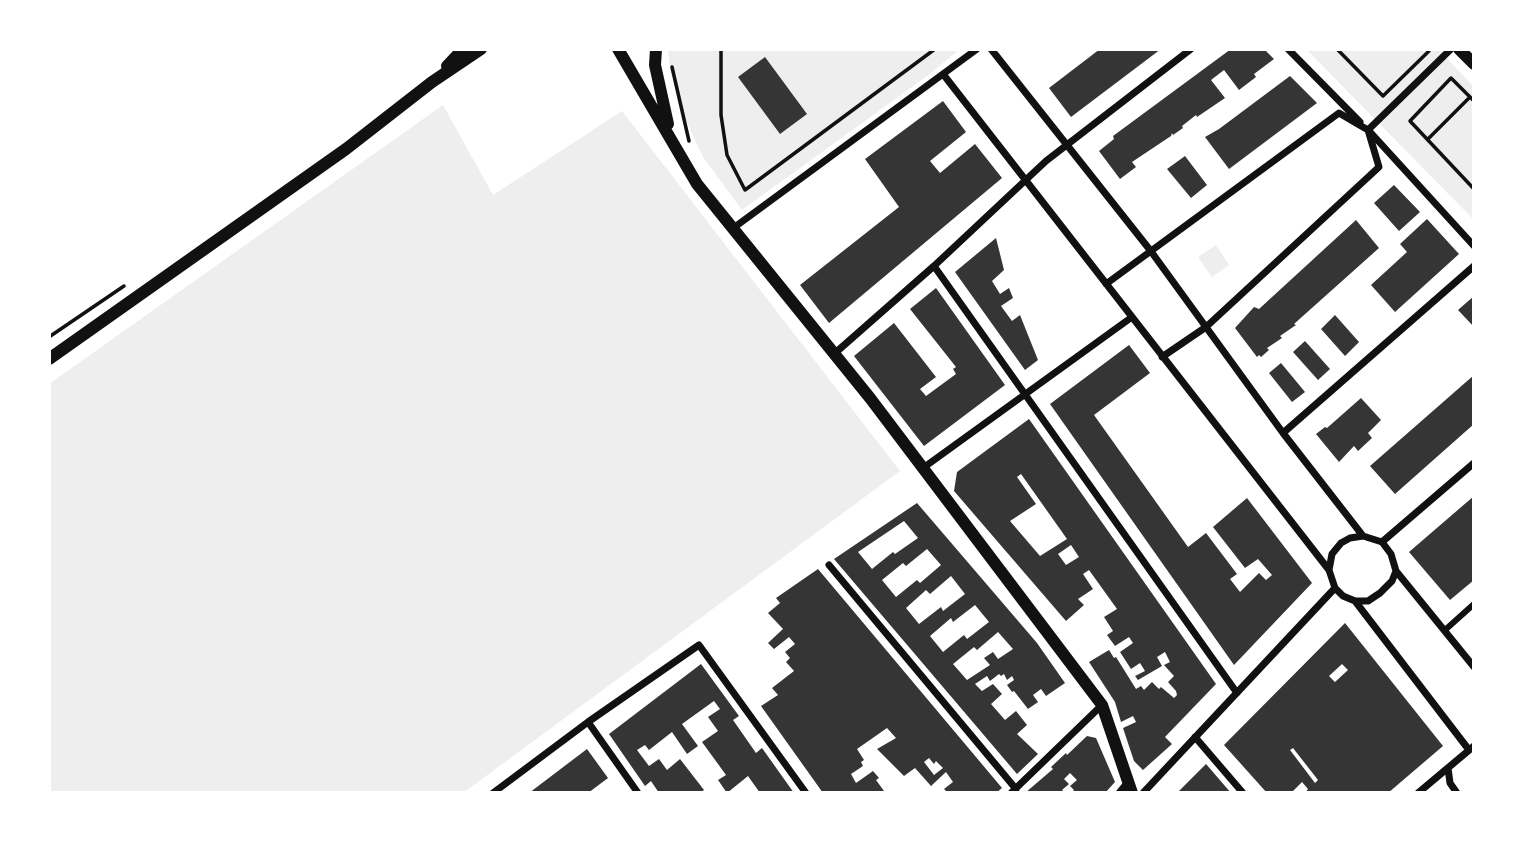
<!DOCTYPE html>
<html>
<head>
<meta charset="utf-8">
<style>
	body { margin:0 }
	#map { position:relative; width:1523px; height:842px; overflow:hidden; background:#fff; font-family:Manrope,sans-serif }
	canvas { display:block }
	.frame { position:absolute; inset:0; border:51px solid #fff; pointer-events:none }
</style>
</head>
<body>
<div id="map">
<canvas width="1523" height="842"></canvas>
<div class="frame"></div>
</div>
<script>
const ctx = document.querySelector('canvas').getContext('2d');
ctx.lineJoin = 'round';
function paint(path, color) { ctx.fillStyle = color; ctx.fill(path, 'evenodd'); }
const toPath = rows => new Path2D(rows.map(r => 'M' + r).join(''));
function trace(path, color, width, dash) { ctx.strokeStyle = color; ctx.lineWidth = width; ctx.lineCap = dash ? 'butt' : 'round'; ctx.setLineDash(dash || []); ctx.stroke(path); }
paint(toPath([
	[668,49,960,49,927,76,742,210,703,157,695,140,679,105,670,69],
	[1306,49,1438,49,1474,87,1474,220],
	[443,105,493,195,622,111,900,471,463,793,49,793,49,384],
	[1216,245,1229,265,1212,277,1198,257]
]), '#eee');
paint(toPath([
	[1100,49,1161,49,1071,117,1049,88],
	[1231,49,1264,49,1274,59,1254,74,1256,77,1239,90,1224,70,1211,80,1225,98,1197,117,1196,115,1182,126,1183,128,1173,135,1172,133,1171,136,1132,162,1136,167,1120,179,1099,151,1114,139,1113,136],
	[765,57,807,114,780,134,738,77],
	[1290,76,1317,103,1229,169,1205,137,1219,129],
	[943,101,966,132,930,161,940,173,975,144,1002,178,829,323,800,285,899,207,865,159],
	[1185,156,1207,185,1191,198,1167,169],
	[1394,185,1420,212,1399,231,1374,203],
	[1427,219,1459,254,1395,312,1371,285,1407,252,1400,244],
	[1356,220,1379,248,1294,324,1296,325,1280,336,1282,338,1267,348,1269,350,1261,357,1259,355,1257,357,1235,328,1254,307,1259,309],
	[996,238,1004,270,992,281,1000,294,1009,288,1013,298,1001,306,1012,321,1020,315,1038,360,1025,370,955,272],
	[936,288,1005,385,924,446,854,356,894,323,936,377,920,389,926,396,956,374,953,369,956,367,910,309],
	[1474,296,1474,327,1458,310],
	[1335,315,1359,342,1345,356,1321,329],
	[1305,341,1330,369,1318,380,1293,352],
	[1129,345,1150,373,1094,415,1188,547,1206,533,1237,574,1230,579,1240,592,1259,573,1266,580,1272,575,1258,559,1245,568,1213,527,1247,498,1312,583,1234,665,1050,404],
	[1281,363,1305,392,1292,402,1269,373],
	[1474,375,1474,424,1395,494,1370,466],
	[1361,398,1381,420,1368,433,1372,438,1358,451,1354,446,1339,462,1316,434,1325,427,1327,428],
	[1029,419,1216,684,1165,737,1172,744,1143,770,1134,761,1123,728,1136,722,1133,716,1121,722,1115,702,1089,662,1109,650,1114,658,1116,657,1136,689,1141,686,1144,690,1152,682,1159,689,1161,687,1174,698,1177,695,1176,691,1168,682,1174,676,1164,665,1170,662,1165,652,1157,657,1162,666,1138,680,1135,676,1145,671,1140,663,1131,669,1120,652,1133,643,1129,637,1115,646,1107,635,1113,631,1104,617,1117,609,1089,570,1083,574,1093,589,1078,599,1084,605,1066,621,954,491,957,472],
	[1021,474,1067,539,1040,556,1010,521,1036,504,1017,477],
	[1071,545,1079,557,1066,565,1058,554],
	[1474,496,1474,580,1450,600,1409,552],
	[917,503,1037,643,1065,683,1046,696,1041,689,1033,695,1038,702,1028,709,1014,691,1012,692,1007,685,1014,680,1012,676,1007,680,1004,674,1001,676,999,674,990,681,987,676,975,684,982,691,993,684,1002,694,991,704,1005,720,1016,711,1027,725,1017,734,1038,754,1017,774,834,559],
	[904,521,918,538,895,554,893,552,872,569,858,552],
	[927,549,941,565,920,583,917,580,896,597,882,580,903,563,906,566],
	[951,576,965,594,943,611,941,607,919,624,906,608,926,590,930,594],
	[975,605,989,622,967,639,964,635,943,652,930,636,951,618,953,622],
	[998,632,1013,649,998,659,993,652,984,658,990,665,967,680,953,664,974,647,977,650],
	[818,569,1002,788,996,793,948,793,944,789,953,782,946,772,931,786,915,768,904,776,877,749,896,738,887,728,857,749,864,760,861,762,863,766,851,774,856,783,873,771,879,778,876,780,884,791,883,793,823,793,761,706,778,695,772,688,794,671,786,662,790,658,785,652,795,644,789,637,774,649,768,643,783,629,768,613,780,603,776,598],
	[929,758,934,764,936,761,943,768,934,775,924,762],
	[1345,623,1443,746,1388,793,1305,793,1308,789,1302,782,1293,791,1295,793,1267,793,1224,745],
	[1342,664,1348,670,1335,682,1329,676],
	[1293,748,1318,780,1315,783,1290,750],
	[701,664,739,716,733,720,756,753,762,748,794,793,760,793,748,776,727,793,718,780,726,775,702,742,718,731,708,717,720,709,714,701,682,724,698,746,687,754,672,732,649,750,645,745,637,750,649,766,659,759,667,770,680,759,704,790,700,793,659,793,651,781,645,786,609,734],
	[1087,736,1096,738,1115,782,1105,793,1071,793,1074,790,1070,786,1077,780,1070,773,1064,779,1069,784,1062,790,1066,793,1025,793,1053,769,1051,767,1066,753,1067,755],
	[587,749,608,778,588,793,529,793],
	[1206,764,1231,793,1177,793]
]), '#353535');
trace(toPath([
	[721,49,721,115,727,155,745,190,935,49],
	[1337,49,1383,96,1429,51,1426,49],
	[672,67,689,141],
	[1474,101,1451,78,1410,121,1474,189],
	[1428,139,1470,97],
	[49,337,124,286]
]), '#111', 3.5);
trace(toPath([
	[1445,630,1474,604]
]), '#111', 6);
trace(toPath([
	[991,49,1150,250,1283,433,1363,536],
	[1288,49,1360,122],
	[943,74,1329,570],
	[1368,130,1451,49],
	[1371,133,1474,246],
	[732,229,977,49],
	[934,266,1237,693],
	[1106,284,1339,113,1368,130,1379,167,1206,327,1162,357],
	[834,354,934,266,1046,161,1191,49],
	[1283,433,1474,266],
	[923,468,1132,317],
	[1363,536,1382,542,1391,554,1396,571,1392,581,1380,593,1368,601,1355,601,1343,596,1335,588,1329,570,1332,554,1341,543,1350,538,1363,536],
	[1382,542,1474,463],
	[829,565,1016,789],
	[1396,571,1474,667],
	[1355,601,1469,750],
	[588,722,638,793],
	[1195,737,1243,793],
	[1448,768,1450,783,1457,793],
	[493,793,588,722,699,645,806,793],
	[1011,793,1102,705],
	[1119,793,1128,782],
	[1143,793,1335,588],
	[1418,793,1474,746]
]), '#111', 7);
trace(toPath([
	[618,49,697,184,870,398,1102,705,1132,793],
	[656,49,655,65,668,124],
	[1459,49,1474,64],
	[447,66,463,49],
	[49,359,346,149,432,82,481,49]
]), '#111', 12);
</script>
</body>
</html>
